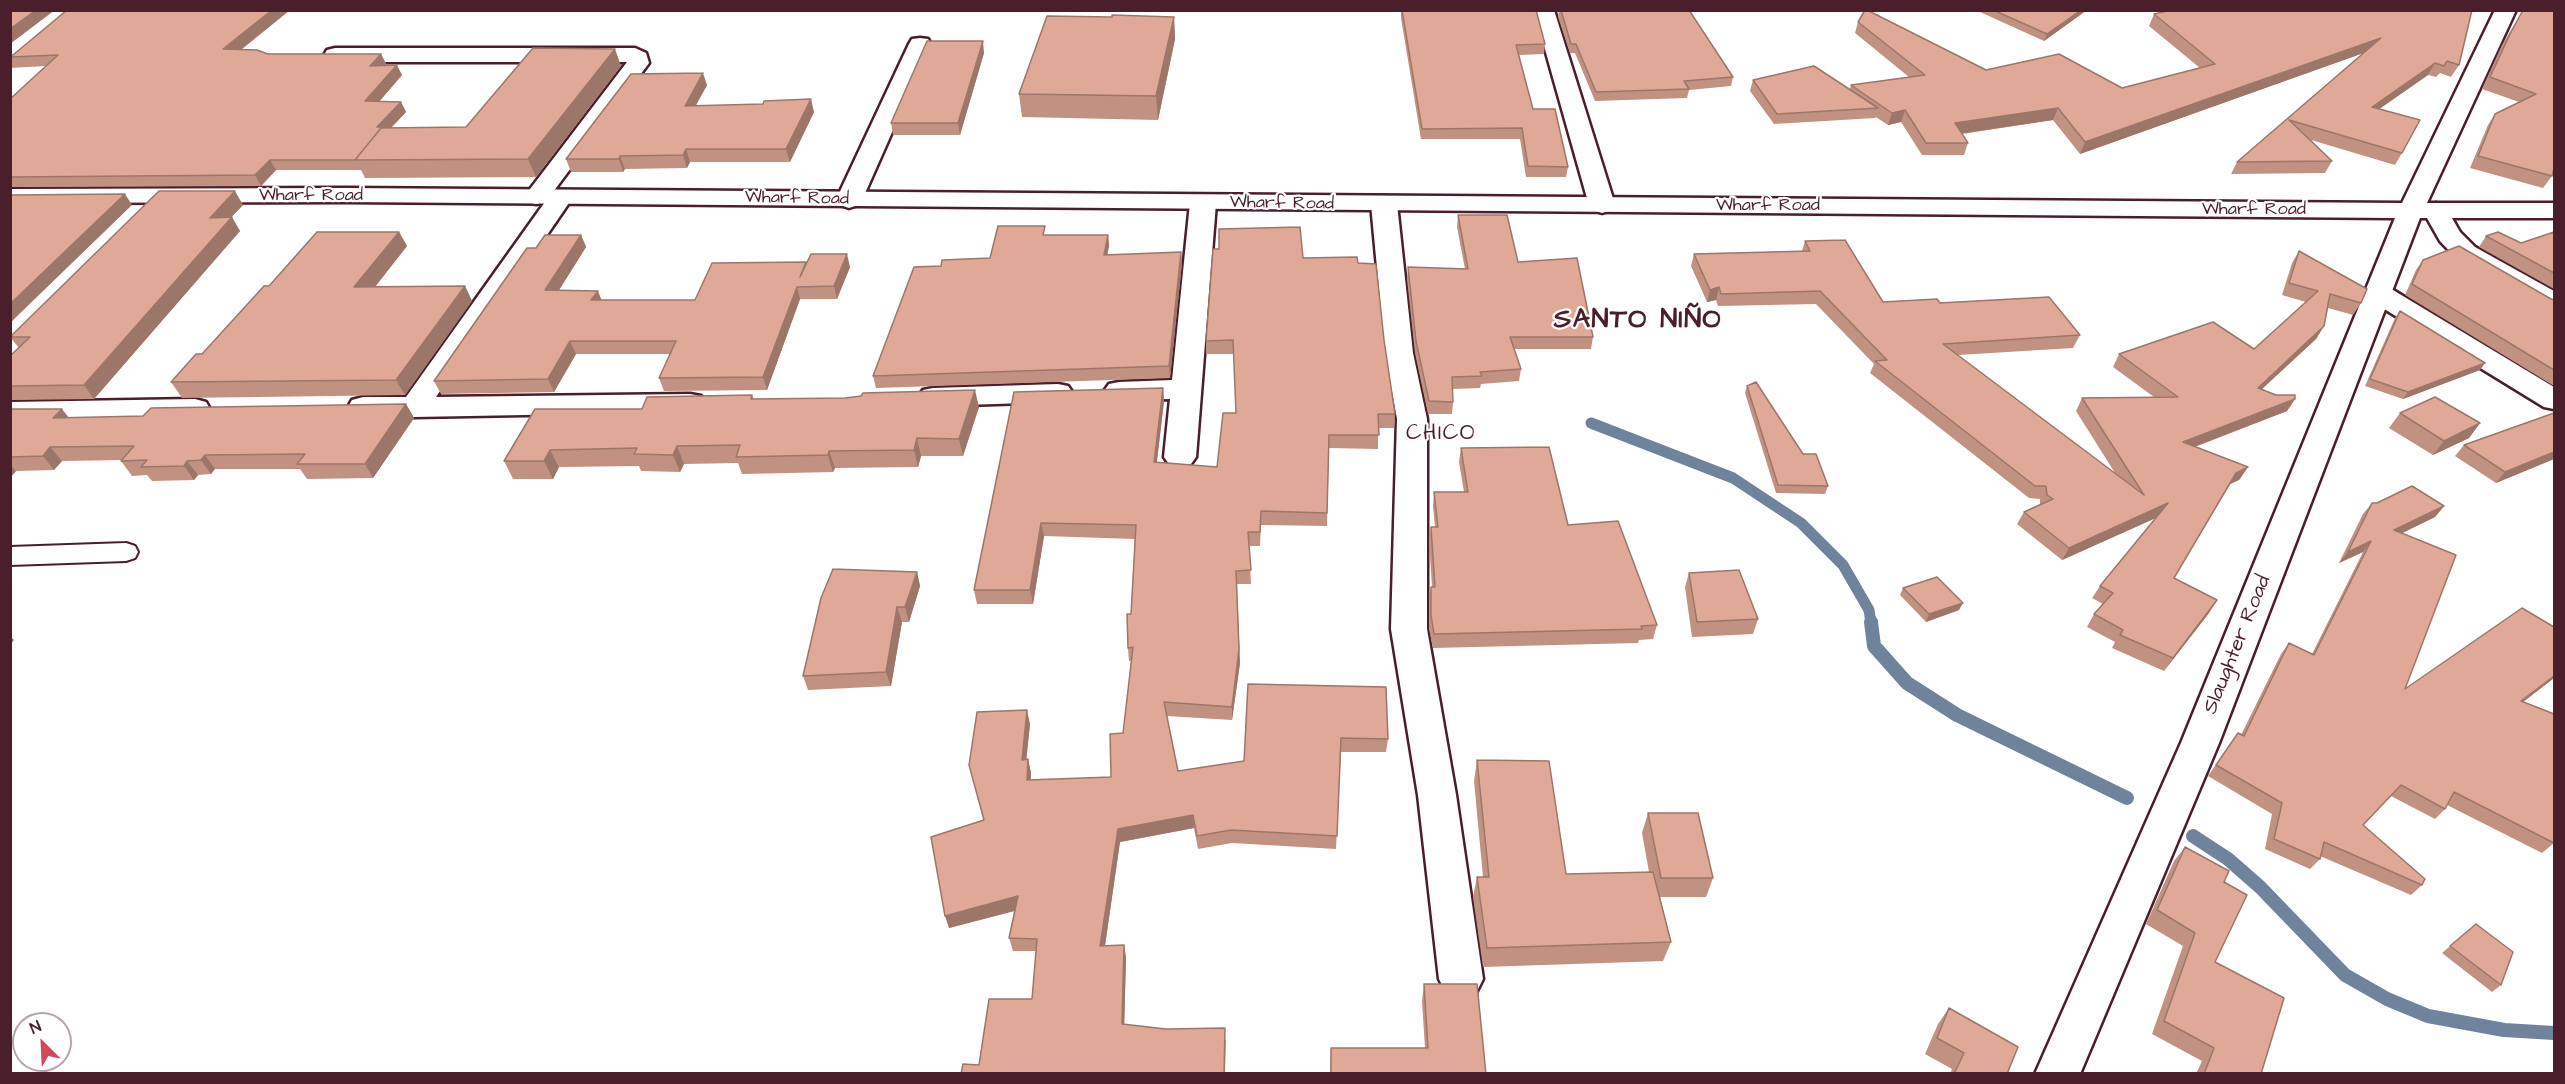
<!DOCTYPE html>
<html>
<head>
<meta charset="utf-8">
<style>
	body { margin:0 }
	#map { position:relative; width:2565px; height:1084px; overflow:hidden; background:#fff; font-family:"Architects Daughter",sans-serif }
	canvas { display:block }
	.frame { position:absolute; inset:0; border:12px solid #4a1f2b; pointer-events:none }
	.north { position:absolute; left:12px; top:1012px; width:60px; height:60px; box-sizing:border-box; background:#fff; border:2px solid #b7a5aa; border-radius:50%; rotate:336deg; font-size:16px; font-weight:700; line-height:24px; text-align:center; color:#4a1f2b }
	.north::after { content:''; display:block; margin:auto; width:21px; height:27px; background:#d1495b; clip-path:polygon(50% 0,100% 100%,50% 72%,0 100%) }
</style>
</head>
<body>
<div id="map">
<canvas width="2565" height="1084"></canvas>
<div class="frame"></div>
<div class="north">N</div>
</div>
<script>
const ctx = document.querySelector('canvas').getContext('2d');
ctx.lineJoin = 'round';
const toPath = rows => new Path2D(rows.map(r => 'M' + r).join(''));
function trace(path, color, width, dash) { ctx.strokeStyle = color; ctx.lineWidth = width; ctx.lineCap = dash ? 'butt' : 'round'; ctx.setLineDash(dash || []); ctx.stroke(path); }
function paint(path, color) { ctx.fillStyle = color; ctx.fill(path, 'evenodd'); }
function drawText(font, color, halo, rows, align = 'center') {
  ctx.font = font + ' "Architects Daughter",sans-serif'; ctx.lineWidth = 4.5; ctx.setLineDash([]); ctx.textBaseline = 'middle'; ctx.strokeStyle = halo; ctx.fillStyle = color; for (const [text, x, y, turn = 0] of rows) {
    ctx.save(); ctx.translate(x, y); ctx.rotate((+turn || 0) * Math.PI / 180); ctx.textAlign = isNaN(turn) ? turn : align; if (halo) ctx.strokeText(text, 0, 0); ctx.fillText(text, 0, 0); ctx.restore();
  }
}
trace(toPath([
	[1591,423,1733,478,1801,523,1843,565,1869,610,1871,623]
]), '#6f839c', 11);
trace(toPath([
	[1871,622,1874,646,1907,683,1957,715,2127,798],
	[2193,836,2228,859,2260,887,2345,975,2387,999,2428,1016,2504,1030,2554,1033]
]), '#6f839c', 14);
const lane = toPath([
	[126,543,135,546,138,552,135,558,126,561,10,565,10,547,126,543]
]);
const street = toPath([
	[1534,10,1554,10,1615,205,1611,210,1602,213,1593,210,1589,205,1534,10],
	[920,38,928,39,931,44,862,200,858,205,849,208,840,205,836,200,909,44,912,39,920,38],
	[335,48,635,48,646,53,649,63,553,192,561,190,570,192,573,197,436,397,690,394,701,396,705,403,701,410,690,412,414,417,363,417,352,414,348,407,352,400,363,397,406,397,545,202,536,204,527,202,524,197,627,62,335,62,327,60,324,55,327,50,335,48],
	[1203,195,1212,198,1216,203,1196,457,1191,464,1180,467,1169,464,1164,457,1170,399,1119,400,1109,398,1104,391,1109,384,1119,382,1172,380,1190,203,1194,198,1203,195],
	[1384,196,1393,199,1397,204,1413,353,1427,419,1427,629,1456,795,1483,979,1476,993,1461,999,1446,993,1439,979,1418,795,1391,629,1397,419,1385,353,1371,204,1375,199,1384,196],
	[2436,203,2445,206,2460,232,2475,247,2554,291,2554,310,2544,308,2457,259,2440,241,2423,211,2427,206,2436,203],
	[2378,285,2388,287,2554,387,2554,409,2544,407,2368,299,2364,293,2368,287,2378,285],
	[1058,384,1068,386,1073,393,1068,400,1058,402,933,406,923,404,918,397,923,390,933,388,1058,384],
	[195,399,206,402,210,409,206,416,195,419,10,422,10,402,195,399]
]);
const secondary = toPath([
	[2495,10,2516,10,2427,203,2554,203,2554,218,2420,218,2219,743,2080,1074,2035,1074,2181,743,2395,218,346,202,10,203,10,189,346,188,2402,203,2495,10]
]);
trace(lane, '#4a1f2b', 4);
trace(street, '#4a1f2b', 5);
trace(secondary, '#4a1f2b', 5);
paint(lane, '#fff');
paint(street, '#fff');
paint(secondary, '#fff');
paint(toPath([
	[67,10,290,10,241,50,268,54,381,54,386,64,385,65,402,75,379,102,401,102,406,112,391,128,466,127,621,66,536,177,365,178,361,170,276,170,261,186,10,187,10,99,46,66,10,68,10,57],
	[1401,10,1536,10,1545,44,1544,54,1519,55,1533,109,1568,167,1566,177,1526,177,1520,139,1421,139,1401,18],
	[1559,10,1689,10,1733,77,1731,86,1689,90,1687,98,1595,101,1575,53,1570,53,1558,17],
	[1980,10,2087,10,2044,41,1980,12],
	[2472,10,2459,65,2451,77,2440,73,2436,77,2428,75,2379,109,2402,153,2395,165,2311,140,2332,161,2325,173,2231,174,2237,162,2363,53,2080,154,2053,120,1962,134,1968,143,1964,155,1922,155,1901,122,1888,125,1876,117,1875,118,1774,124,1750,91,1753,80,1850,89,1851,85,1909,77,1855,33,1858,22,1986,70,2122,88,2200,68,2149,26,2154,14],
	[2523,10,2554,10,2552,176,2543,188,2470,168,2488,125,2495,114,2519,102,2482,89,2502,45],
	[1174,17,1175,39,1158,120,1022,117,1019,94],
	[984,53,960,135,893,135,891,123],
	[707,85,696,105,814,112,790,162,690,162,687,168,625,169,623,172,571,172,566,159],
	[243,205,231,217,240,231,94,399,10,400,10,356,19,348,10,337],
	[1458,215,1518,262,1593,337,1591,349,1514,349,1521,369,1519,381,1481,384,1480,388,1452,389,1453,402,1452,414,1428,414,1415,353,1407,279,1408,267,1465,269,1457,227],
	[399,232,407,246,375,287,465,286,472,301,405,395,182,398,171,382,202,354,269,286],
	[2554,232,2554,289,2479,247,2486,236,2521,243],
	[581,235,586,247,559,290,601,300,695,300,807,264,850,267,837,299,800,299,767,390,664,391,659,378,670,354,576,354,554,392,441,394,434,381,536,248],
	[1046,235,1108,235,1109,246,1107,255,1181,252,1182,263,1170,378,876,388,873,376,941,266,990,258],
	[1805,241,1883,302,1940,303,2080,335,2073,348,1958,355,2115,473,2076,411,2082,398,2154,397,2113,367,2119,354,2254,349,2306,302,2282,295,2292,263,2299,251,2361,303,2353,315,2328,308,2324,326,2316,339,2262,389,2276,395,2295,399,2287,411,2195,447,2248,467,2239,480,2228,485,2174,578,2209,613,2164,671,2112,648,2115,642,2087,627,2094,614,2103,604,2092,598,2100,586,2156,518,2062,560,2017,524,2024,512,2040,504,2040,499,2029,498,1870,373,1874,364,1816,304,1718,306,1716,300,1707,302,1691,266,1694,254,1802,251],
	[1303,258,1358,263,1384,340,1395,414,1394,428,1378,428,1378,449,1329,448,1327,526,1261,525,1260,546,1249,546,1251,584,1237,584,1240,663,1232,720,1167,716,1178,771,1244,761,1248,684,1388,739,1386,752,1341,752,1336,849,1232,843,1198,849,1194,828,1120,842,1105,946,1124,945,1126,958,1124,1024,1226,1040,1225,1074,961,1074,979,1065,1032,999,1036,951,1013,951,1009,938,1015,911,949,928,984,821,1030,724,1026,759,1028,759,1031,773,1031,780,1111,777,1123,733,1131,661,1129,661,1128,648,1131,614,1135,539,1044,536,1033,604,977,604,974,590,1163,388,1164,401,1157,462,1217,467,1236,413,1234,354,1206,354,1206,341],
	[2423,260,2554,300,2554,386,2405,295,2416,270],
	[2400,311,2480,370,2403,399,2365,386,2395,318],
	[1747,386,1803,454,1828,486,1825,494,1776,493,1745,393],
	[752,395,754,399,979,407,963,456,921,456,918,467,835,468,833,472,742,474,738,463,684,464,680,472,641,471,639,466,559,467,553,479,513,479,504,461,642,409],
	[406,404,414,418,373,478,307,479,300,469,215,469,211,474,198,475,194,480,152,481,147,475,132,476,121,461,122,460,62,461,54,470,16,471,10,478,10,409,69,418,143,416],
	[2400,413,2480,423,2469,438,2433,455,2389,428],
	[2554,413,2554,459,2496,483,2455,456,2464,445],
	[1461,448,1568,525,1657,625,1653,639,1639,640,1638,643,1433,648,1429,629,1429,601,1431,587,1432,587,1429,541,1431,527,1435,527,1433,506,1434,492,1464,492,1459,462],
	[2372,503,2444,506,2435,517,2402,533,2405,689,2554,627,2554,678,2523,702,2554,714,2554,843,2542,853,2447,805,2445,809,2435,819,2391,796,2363,825,2422,885,2411,895,2320,856,2320,859,2310,869,2265,849,2272,814,2208,776,2238,733,2241,735,2281,654,2289,643,2312,654,2363,552,2339,563,2363,514],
	[917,572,920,586,909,622,902,622,891,686,808,690,803,676],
	[1689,573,1758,619,1753,634,1692,637,1685,587],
	[1903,588,1959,610,1926,622,1900,595],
	[1477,760,1566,874,1649,872,1642,833,1648,813,1713,878,1706,897,1660,897,1671,942,1663,961,1483,967,1473,897,1477,877,1483,877,1474,781],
	[2185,847,2224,882,2215,962,2261,1074,2196,1074,2202,1061,2152,1034,2183,946,2146,924,2174,861],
	[2476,924,2501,985,2492,992,2442,953],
	[1424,984,1486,1074,1330,1074,1331,1048,1425,1048,1422,1001],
	[1949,1008,2007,1074,1950,1074,1952,1069,1925,1054,1938,1024]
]), '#c19182');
paint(toPath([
	[36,10,55,10,10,44,10,29],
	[272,10,290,10,229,59,223,49],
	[2081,10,2087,10,2044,41,2047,34],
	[1174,17,1175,39,1158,120,1156,96],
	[2381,38,2375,49,2080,154,2085,142],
	[983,41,984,53,960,135,958,123],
	[615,49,621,66,536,177,528,159],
	[381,54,386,64,375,76,370,66],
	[2435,63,2428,75,2365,119,2372,107],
	[397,65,402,75,370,112,365,101],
	[703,73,707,85,689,118,685,106],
	[811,99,814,112,790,162,786,149],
	[401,102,406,112,388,131,377,127],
	[2058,108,2053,120,1951,135,1955,123],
	[1905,110,1901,122,1888,125,1892,113],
	[686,149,690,162,687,168,683,155],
	[620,156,625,169,623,172,619,159],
	[270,160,276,170,261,186,255,175],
	[235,191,243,205,218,231,210,218],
	[125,194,132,205,10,323,10,304],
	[232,217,240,231,94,399,84,385],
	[399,232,407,246,363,302,354,287],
	[581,235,586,247,551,303,545,290],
	[1108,235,1109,246,1105,266,1104,255],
	[1181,252,1182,263,1170,378,1169,366],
	[847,254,850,267,837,299,834,286],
	[465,286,472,301,405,395,396,380],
	[797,287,800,299,767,390,763,377],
	[1719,287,1716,300,1707,302,1710,290],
	[598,291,603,304,591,300],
	[2324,326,2316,339,2250,400,2258,388],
	[570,341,576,354,554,392,548,379],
	[2485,363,2480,370,2403,399,2408,392],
	[1163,388,1164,401,1155,476,1154,462],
	[975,390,979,407,963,456,959,439],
	[2295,399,2287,411,2175,454,2183,442],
	[406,404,414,418,373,478,365,464],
	[62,409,73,423,53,418],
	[2480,423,2469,438,2433,455,2444,441],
	[917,438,921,456,918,467,914,450],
	[677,446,684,464,680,472,673,455],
	[50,447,62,461,54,470,43,456],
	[550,450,559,467,553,479,544,461],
	[829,451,835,468,833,472,828,455],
	[2554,452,2554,459,2496,483,2505,472],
	[205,455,215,469,211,474,201,460],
	[187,461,198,475,194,480,184,466],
	[10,465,16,471,10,478],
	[2248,467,2239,480,2228,485,2236,473],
	[2168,503,2160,516,2062,560,2069,548],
	[2444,506,2435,517,2386,541,2394,530],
	[1041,523,1044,536,1033,604,1030,590],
	[2371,541,2363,552,2339,563,2348,552],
	[917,572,920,586,909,622,905,607],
	[2217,600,2209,613,2164,671,2173,658],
	[1963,603,1959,610,1926,622,1929,614],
	[897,607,902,622,891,686,886,672],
	[10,636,14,640,10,645],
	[1239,649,1240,663,1232,720,1232,707],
	[2554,676,2554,678,2510,712,2521,701],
	[1027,710,1030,724,1025,773,1022,760],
	[1028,759,1031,773,1030,793,1027,780],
	[1193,815,1194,828,1120,842,1103,959,1100,946,1118,829],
	[1018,896,1021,909,949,928,945,916],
	[1124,945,1126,958,1124,1036,1122,1024],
	[1225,1028,1225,1074,1224,1074]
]), '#9d766a');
const building = toPath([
	[10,10,36,10,10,29,10,10],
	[67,10,272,10,223,49,257,50,268,54,381,54,370,66,397,65,365,101,401,102,377,127,387,127,381,128,355,160,270,160,255,175,10,177,10,99,58,55,10,57,10,55,13,55,67,10],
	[1402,10,1536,10,1545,44,1516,45,1533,109,1555,109,1568,167,1528,166,1522,128,1422,129,1402,10],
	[1561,10,1689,10,1733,77,1684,81,1689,89,1596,92,1576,44,1571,44,1561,10],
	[1865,10,1867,10,1986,70,2059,54,2122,88,2215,64,2154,14,2172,10,2472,10,2459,65,2447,61,2444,66,2435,63,2372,107,2420,120,2402,153,2289,120,2332,161,2237,162,2381,38,2085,142,2058,108,1955,123,1968,143,1926,143,1905,110,1892,113,1851,85,1925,75,1858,22,1865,10],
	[1993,10,2081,10,2047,34,1993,10],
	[2523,10,2554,10,2554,168,2552,176,2478,156,2495,114,2536,94,2490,77,2510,34,2523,10],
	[1112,15,1174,17,1156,96,1019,94,1047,16,1112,17,1112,15],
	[927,41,983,41,958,123,891,123,927,41],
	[533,48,615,49,528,159,355,160,381,128,466,127,533,48],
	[1814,66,1878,108,1777,114,1753,80,1814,66],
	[703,73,685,106,763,104,764,101,811,99,786,149,686,149,683,155,620,156,619,159,566,159,631,74,703,73],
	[159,191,235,191,210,218,232,217,84,385,10,386,10,356,30,337,10,337,159,191],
	[125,194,10,304,10,195,125,194],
	[1458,215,1507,215,1518,262,1577,258,1593,337,1510,337,1521,369,1480,372,1482,376,1452,377,1453,402,1429,401,1416,341,1408,267,1468,269,1458,215],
	[998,226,1045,226,1043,235,1108,235,1104,255,1181,252,1169,366,873,376,914,267,941,266,942,260,990,258,998,226],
	[1300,227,1303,258,1357,257,1358,263,1376,264,1384,340,1395,414,1378,414,1379,435,1329,435,1327,513,1261,511,1260,532,1248,532,1251,570,1236,571,1239,649,1232,707,1164,702,1178,771,1244,761,1248,684,1386,687,1388,739,1341,738,1337,836,1231,830,1197,836,1193,815,1118,829,1100,946,1124,945,1122,1024,1166,1029,1225,1028,1224,1074,961,1074,963,1064,979,1065,989,999,1032,999,1037,939,1009,938,1018,896,945,916,931,837,984,820,969,765,977,712,1027,710,1022,760,1028,759,1027,780,1111,777,1110,734,1123,733,1133,647,1128,648,1127,614,1131,614,1136,525,1041,523,1030,590,974,590,1014,392,1163,388,1154,462,1217,467,1223,413,1236,413,1233,340,1206,341,1213,249,1219,249,1219,229,1300,227],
	[317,232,399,232,354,287,465,286,396,380,171,382,196,354,202,354,264,286,269,286,317,232],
	[2498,232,2521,243,2554,232,2554,273,2486,236,2498,232],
	[545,235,581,235,545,290,598,291,591,300,695,300,712,263,806,262,800,277,811,254,847,254,834,286,797,287,763,377,659,378,676,341,570,341,548,379,434,381,527,248,536,248,545,235],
	[1845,240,1883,302,1937,299,1940,303,2049,297,2080,335,1943,344,2144,495,2082,398,2178,397,2119,354,2213,322,2254,349,2318,291,2289,283,2299,251,2367,289,2361,303,2330,294,2324,326,2258,388,2276,395,2295,395,2295,399,2183,442,2248,467,2236,473,2174,578,2217,600,2173,658,2120,635,2123,630,2094,614,2113,593,2100,586,2168,503,2069,548,2024,512,2053,499,2047,495,2046,486,2035,486,1875,361,1887,360,1820,291,1721,294,1719,287,1710,290,1694,254,1810,251,1805,241,1845,240],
	[2459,246,2551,299,2554,300,2554,370,2412,284,2423,260,2459,246],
	[2400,311,2485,363,2408,392,2370,379,2400,311],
	[1756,382,1803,454,1816,454,1828,486,1778,485,1747,386,1756,382],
	[975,390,959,439,917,438,914,450,829,451,828,455,736,457,740,445,677,446,673,455,634,454,637,448,550,450,544,461,504,461,535,409,642,409,647,397,752,395,751,399,845,398,861,396,863,393,975,390],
	[2435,397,2480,423,2444,441,2400,413,2435,397],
	[406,404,365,464,297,464,305,454,205,455,201,460,187,461,184,466,141,467,147,460,121,461,134,446,50,447,43,456,10,457,10,409,62,409,53,418,143,416,151,408,406,404],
	[2554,413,2554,452,2505,472,2464,445,2554,413],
	[1549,447,1568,525,1618,521,1657,625,1641,626,1642,629,1434,634,1431,615,1431,587,1435,587,1431,527,1438,527,1434,492,1468,492,1461,448,1549,447],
	[2412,486,2444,506,2394,530,2456,555,2405,689,2522,608,2554,627,2554,676,2521,701,2554,714,2554,843,2454,792,2445,809,2401,785,2363,825,2425,879,2422,885,2324,842,2320,859,2274,839,2282,803,2216,765,2238,733,2244,736,2289,643,2314,655,2371,541,2348,552,2372,503,2377,503,2412,486],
	[833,569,917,572,905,607,897,607,886,672,803,676,821,598,833,569],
	[1739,570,1758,619,1697,622,1689,573,1739,570],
	[1937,577,1963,603,1929,614,1903,588,1937,577],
	[1477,760,1549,761,1566,874,1653,872,1671,942,1487,948,1477,877,1489,877,1477,760],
	[1648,813,1698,813,1713,878,1661,878,1648,813],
	[2185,847,2229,871,2224,882,2247,895,2215,962,2284,998,2261,1074,2204,1074,2214,1048,2164,1021,2195,933,2157,910,2185,847],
	[2476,924,2513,952,2501,985,2450,946,2476,924],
	[1424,984,1477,984,1486,1074,1331,1074,1331,1048,1428,1048,1424,984],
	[1949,1008,2018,1047,2007,1074,1954,1074,1964,1053,1937,1038,1949,1008]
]);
paint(building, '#e0a997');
trace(building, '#9d766a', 1.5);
drawText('18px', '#4a1f2b', '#fff', [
	["Wharf Road",311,196],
	["Wharf Road",797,199,1],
	["Wharf Road",1282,204,1],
	["Wharf Road",1768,206],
	["Wharf Road",2254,210]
]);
drawText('21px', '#4a1f2b', '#fff', [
	["Slaughter Road",2238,645,-68]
]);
ctx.letterSpacing = '1.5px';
drawText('22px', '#4a1f2b', '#fff', [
	["CHICO",1441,434]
]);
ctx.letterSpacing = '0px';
ctx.letterSpacing = '1.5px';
drawText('bold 27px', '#4a1f2b', '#fff', [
	["SANTO NIÑO",1638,321]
]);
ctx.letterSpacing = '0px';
</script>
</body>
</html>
